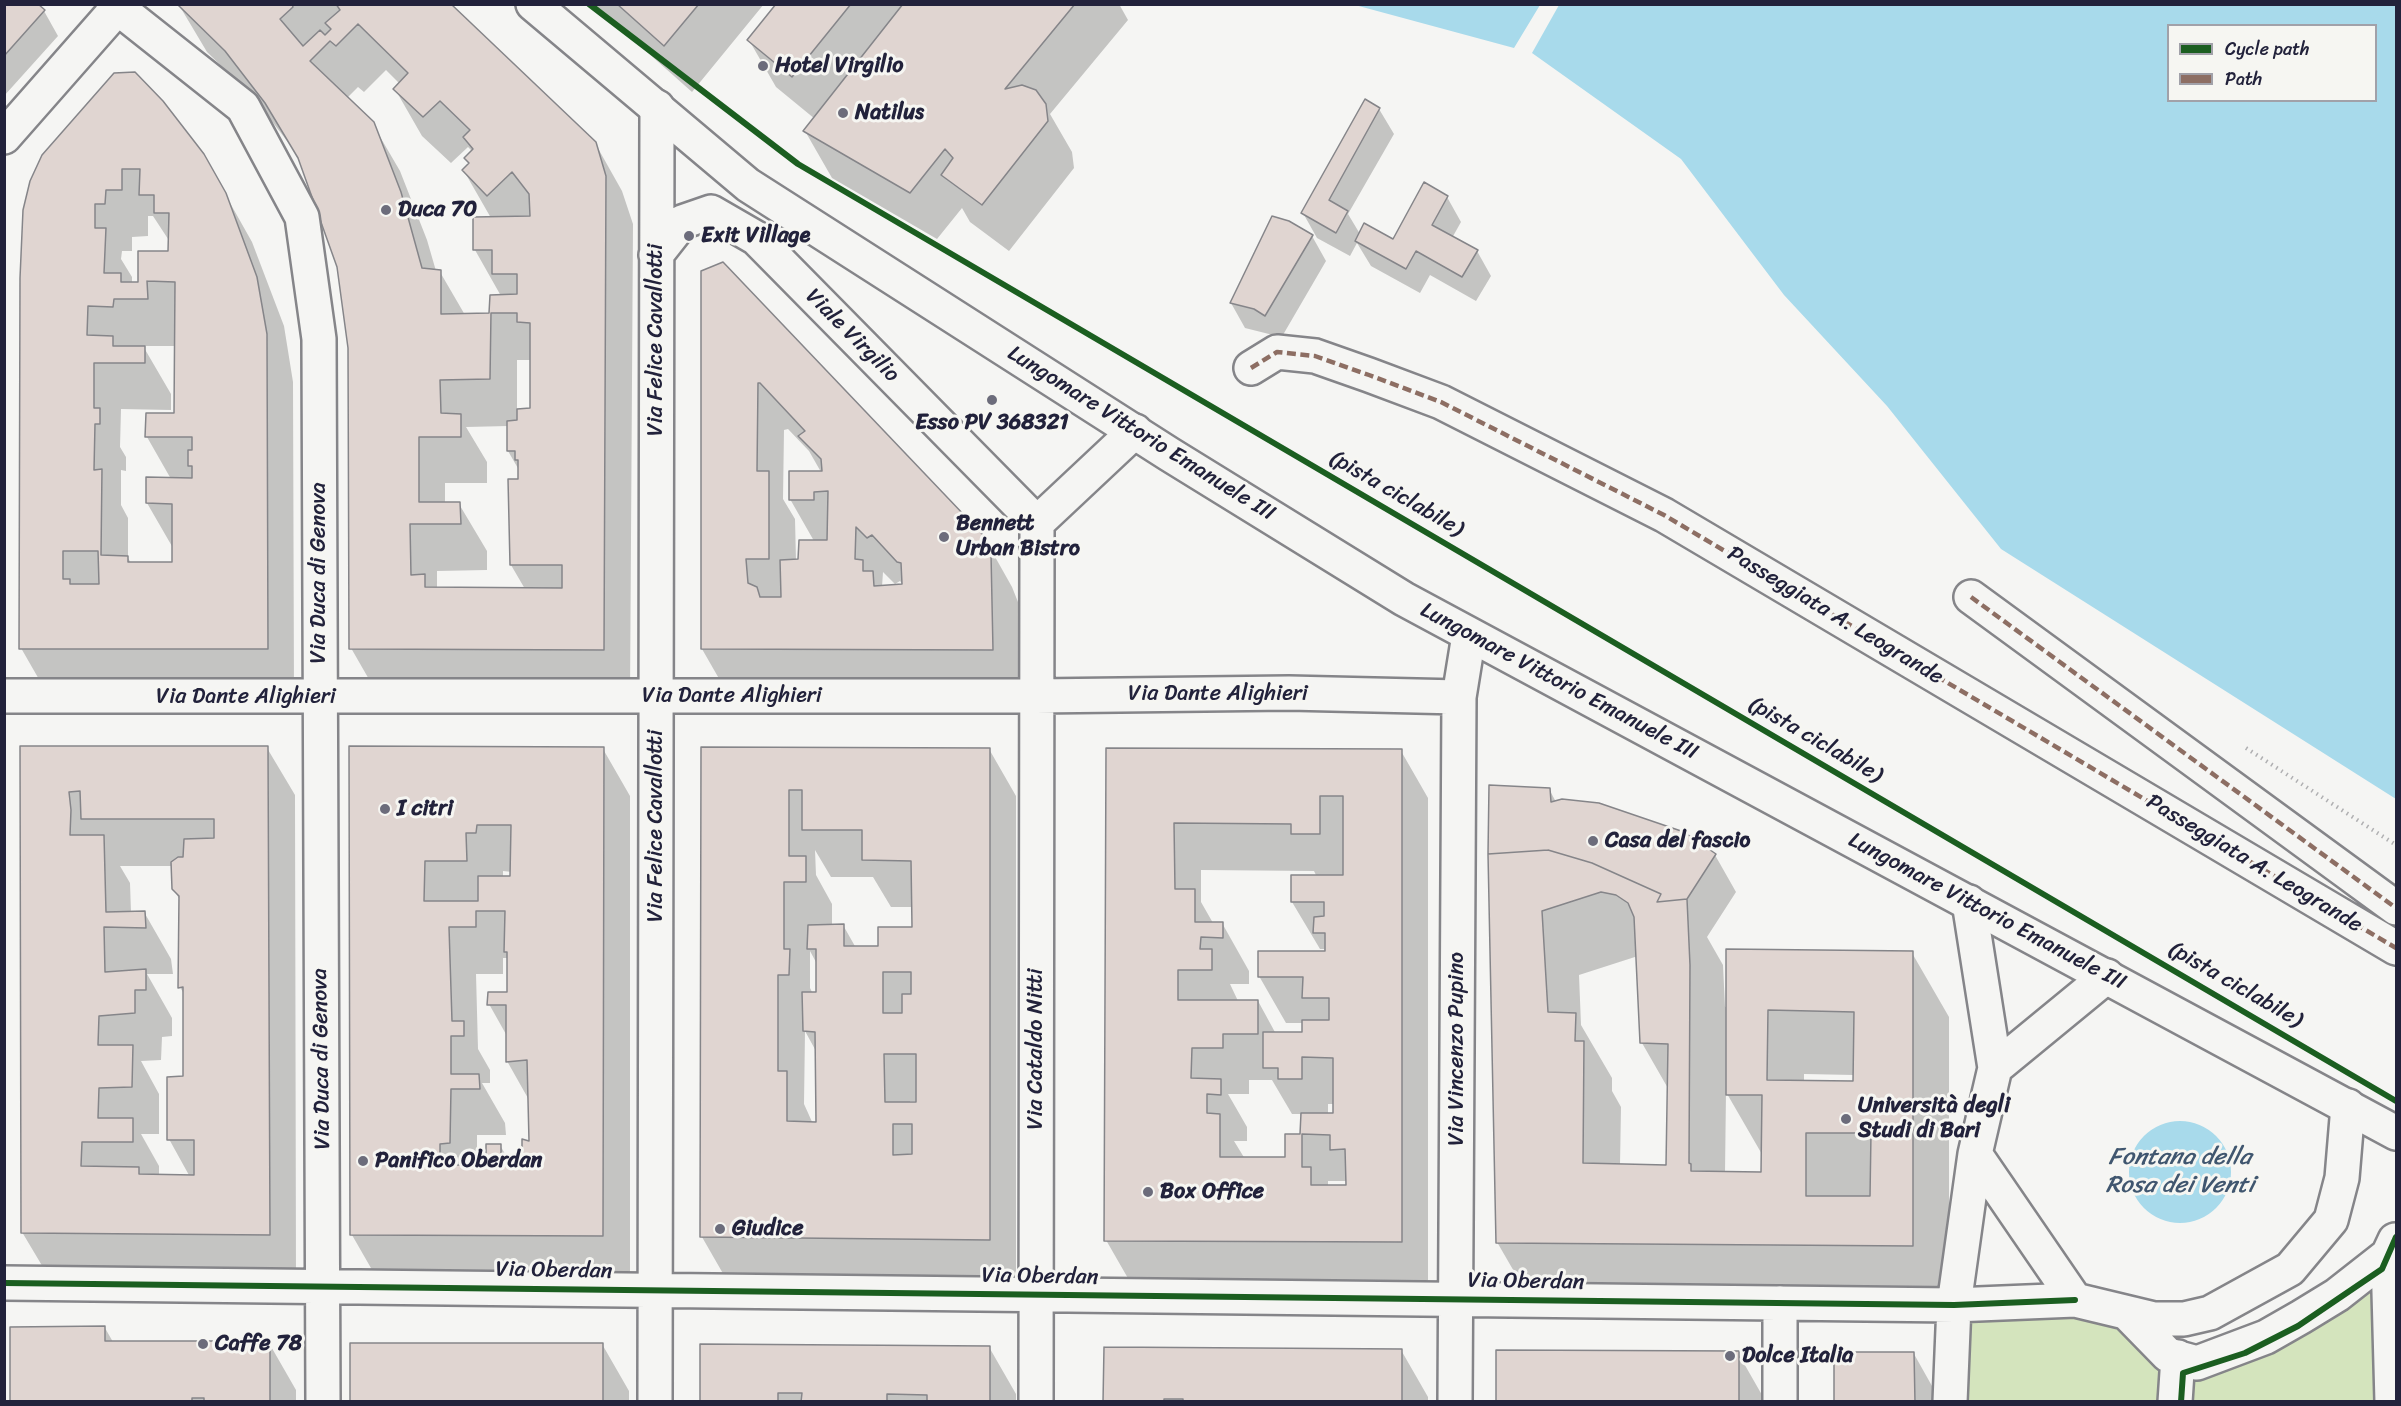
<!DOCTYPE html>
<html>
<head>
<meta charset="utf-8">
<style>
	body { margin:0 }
	#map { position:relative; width:2401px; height:1406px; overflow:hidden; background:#f5f5f3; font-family:Sriracha,sans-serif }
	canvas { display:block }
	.frame { position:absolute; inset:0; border:6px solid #22223b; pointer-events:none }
	.legend { position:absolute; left:2167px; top:24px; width:210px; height:78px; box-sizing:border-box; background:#f6f6f2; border:2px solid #a1a1a9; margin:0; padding:8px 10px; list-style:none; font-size:18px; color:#22223b }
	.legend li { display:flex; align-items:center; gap:12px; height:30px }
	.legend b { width:30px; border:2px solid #a1a1a9 }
</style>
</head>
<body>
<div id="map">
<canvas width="2401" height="1406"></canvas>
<div class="frame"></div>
<ul class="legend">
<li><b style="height:8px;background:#1b5e20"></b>Cycle path</li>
<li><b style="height:8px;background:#8d6e63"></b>Path</li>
</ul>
</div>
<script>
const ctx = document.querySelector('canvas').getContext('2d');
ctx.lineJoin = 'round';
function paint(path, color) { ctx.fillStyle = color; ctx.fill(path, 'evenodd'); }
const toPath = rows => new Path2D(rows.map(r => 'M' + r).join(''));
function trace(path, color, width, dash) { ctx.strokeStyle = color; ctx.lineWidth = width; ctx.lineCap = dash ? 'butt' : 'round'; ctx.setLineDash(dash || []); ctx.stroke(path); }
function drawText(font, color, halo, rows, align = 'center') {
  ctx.font = font + ' Sriracha,sans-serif'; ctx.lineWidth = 6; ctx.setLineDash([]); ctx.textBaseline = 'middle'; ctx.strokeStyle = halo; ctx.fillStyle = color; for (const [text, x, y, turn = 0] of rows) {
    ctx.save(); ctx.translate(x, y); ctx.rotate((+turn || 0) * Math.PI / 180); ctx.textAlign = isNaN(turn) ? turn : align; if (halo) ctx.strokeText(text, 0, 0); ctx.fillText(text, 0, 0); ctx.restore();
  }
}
paint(toPath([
	[2387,1260,2390,1401,2176,1402,2197,1365],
	[2076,1301,2167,1355,2174,1401,1952,1402,1955,1306]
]), '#d4e4bd');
paint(toPath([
	[1355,5,1540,5,1514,48],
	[1559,5,2396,5,2396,799,2001,549,1887,406,1784,295,1681,159,1532,53],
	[2168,26,2376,26,2376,100,2168,100],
	'2129 1172a51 51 0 1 1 102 0a51 51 0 1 1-102 0Z'
]), '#a8daeb');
paint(toPath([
	[4,4,44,11,58,36,4,96],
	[447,4,595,143,622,191,633,224,630,696,378,695,351,648,350,348,338,266,300,160,294,150,254,98,207,52,179,5],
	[386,70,400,84,395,89,422,136,451,163,468,147,473,152,466,159,469,165,464,171,491,218,475,250,501,296,491,296,491,314,465,315,440,272,436,271,427,240,400,171,372,123,347,98,358,87,364,92],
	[517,360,532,360,532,410,517,410],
	[508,426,508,451,519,470,519,480,510,480,511,565,525,589,437,589,437,571,487,570,487,551,459,504,445,504,445,483,487,483,487,462,466,427],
	[593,4,764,4,692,92],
	[778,4,1119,4,1128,20,1050,114,1072,152,1074,168,1009,251,970,222,962,208,937,239,832,178,805,131,815,119,776,87,749,40],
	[135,73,203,155,252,242,284,326,293,382,294,696,48,695,21,648,22,278],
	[148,216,153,216,170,242,170,253,139,283,132,283,132,277,121,259,122,251,132,251,132,237,148,236],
	[143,346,176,346,176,415,147,437,171,479,147,503,173,548,173,563,131,563,128,558,128,518,121,505,121,470,126,471,126,457,120,447,121,409,171,410,171,394],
	[1379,109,1394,134,1348,214,1360,234,1394,241,1447,197,1461,222,1452,238,1477,251,1491,276,1476,301,1430,275,1420,293,1371,266,1357,243,1350,256,1317,238,1303,213],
	[1312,236,1326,261,1280,340,1269,334,1245,328,1231,303],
	[702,272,985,539,1012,587,1018,602,1019,696,729,696,702,649],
	[788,429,809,451,821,472,790,499,814,541,800,561,796,561,795,519,783,499,784,430],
	[883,572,895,584,900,581,904,586,882,587],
	[22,747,267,748,295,795,296,1281,50,1279,22,1232],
	[120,866,173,866,173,889,180,900,180,987,184,994,184,1078,169,1139,190,1177,159,1176,159,1166,141,1134,159,1134,159,1094,141,1061,161,1060,162,1037,172,1036,172,1018,147,974,173,974,171,959,144,912,131,913,130,883],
	[351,748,603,749,630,796,630,1283,379,1282,352,1235],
	[503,871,512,872,512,878,503,878],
	[503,958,508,958,508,994,489,1004,507,1036,507,1061,529,1100,530,1143,524,1163,510,1163,500,1145,487,1166,477,1166,477,1135,506,1135,505,1123,482,1083,490,1083,490,1070,478,1049,476,974,503,974],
	[702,749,989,749,1016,796,1016,1286,729,1284,702,1237],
	[815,850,831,877,873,877,891,907,913,907,914,929,879,947,856,948,843,925,832,926,832,904,816,875],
	[810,951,817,964,817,994,813,994,810,988],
	[805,1031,817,1053,817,1124,813,1124,804,1104],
	[910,1101,917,1101,917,1104,910,1104],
	[1108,750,1401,751,1428,798,1428,1289,1133,1287,1106,1240],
	[1201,870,1314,871,1317,877,1292,902,1320,949,1324,949,1326,952,1259,976,1286,1023,1304,1023,1304,1034,1276,1034,1258,1001,1238,1001,1230,984,1249,984,1249,971,1222,923,1213,923,1201,902],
	[1249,1080,1272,1080,1292,1114,1300,1114,1302,1118,1302,1136,1286,1159,1245,1159,1234,1141,1247,1141,1247,1127,1228,1094,1249,1094],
	[1328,1104,1334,1104,1334,1114,1328,1114],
	[1328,1181,1347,1181,1347,1186,1328,1186],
	[1549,789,1556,802,1683,833,1715,855,1736,892,1707,937,1723,965,1725,1007,1912,953,1949,1017,1949,1310,1534,1306,1497,1242],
	[1638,956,1642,1043,1669,1090,1668,1166,1620,1165,1621,1107,1612,1091,1612,1078,1581,1025,1579,975],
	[1804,1074,1854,1075,1854,1082,1804,1082],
	[1726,1092,1763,1156,1763,1173,1725,1173],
	[105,1328,113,1342,269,1343,296,1390,296,1402,11,1402],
	[602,1344,629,1391,629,1402,352,1402],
	[989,1347,1016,1394,1016,1402,701,1402],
	[1401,1350,1428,1397,1428,1402,1105,1402],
	[1738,1353,1766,1402,1497,1402],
	[1914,1354,1941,1402,1835,1402]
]), '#0003');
const building = toPath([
	[4,4,38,4,45,10,4,56,4,4],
	[292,4,293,7,280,19,303,46,320,30,325,35,331,29,325,23,340,10,336,4,451,4,596,142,606,176,604,650,349,649,348,348,337,267,298,158,265,103,225,51,178,5,292,4],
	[358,24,408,73,393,89,423,117,440,101,470,130,463,137,473,149,464,158,469,163,462,170,487,196,512,172,529,194,530,216,473,217,473,250,492,250,492,274,517,274,517,294,490,295,489,313,441,314,441,270,422,268,401,192,374,122,310,61,330,41,336,46,358,24],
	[491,313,517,313,517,322,530,323,530,408,517,409,517,420,507,421,507,451,515,451,515,460,518,460,518,479,508,479,510,565,562,565,562,588,425,587,425,574,411,575,410,524,461,524,460,502,419,502,419,437,461,437,461,414,441,413,440,380,490,379,491,313],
	[617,4,699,4,664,46,617,4],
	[776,4,851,4,792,77,747,40,776,4],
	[903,4,1075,4,1005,89,1022,85,1036,90,1046,104,1048,121,982,205,941,175,953,158,945,149,910,193,803,131,903,4],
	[135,72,163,101,204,154,226,193,257,277,267,334,268,649,19,649,20,278,23,210,30,181,42,155,114,73,135,72],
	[122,169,140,169,139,195,154,195,154,213,169,213,168,251,138,251,138,282,121,282,121,273,104,273,106,228,95,228,95,204,105,204,106,190,122,190,122,169],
	[147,281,175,282,174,413,146,413,145,437,192,437,192,450,188,450,188,466,192,466,192,478,146,477,146,503,172,504,172,562,128,562,128,556,101,555,102,469,94,470,95,424,100,424,100,408,94,408,94,363,145,363,145,346,113,346,113,336,87,335,88,306,113,307,114,299,148,299,147,281],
	[63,551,98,551,99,584,70,584,70,579,63,579,63,551],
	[1365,99,1380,108,1329,200,1348,211,1336,233,1301,213,1365,99],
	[1424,182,1448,196,1432,225,1478,250,1462,277,1416,251,1406,269,1355,241,1364,223,1393,239,1424,182],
	[1272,216,1289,221,1313,235,1265,316,1254,309,1230,303,1272,216],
	[723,262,986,538,991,554,993,650,701,649,701,271,723,262],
	[758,383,760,383,805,431,798,436,821,459,822,471,789,471,789,500,814,500,814,492,828,491,827,540,799,540,798,559,780,560,781,597,760,597,757,587,748,583,746,559,769,559,769,471,757,471,758,383],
	[856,527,867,538,872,535,897,562,901,563,902,584,874,586,873,571,863,571,863,560,855,559,856,527],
	[20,746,268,746,270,1235,21,1233,20,746],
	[80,791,81,819,214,819,214,838,184,839,183,857,178,857,171,862,172,889,179,896,178,988,183,987,183,1076,167,1077,167,1140,194,1140,194,1175,139,1174,139,1167,81,1166,82,1142,133,1142,133,1118,98,1118,99,1088,132,1087,133,1045,98,1045,99,1016,135,1013,135,990,146,990,146,969,105,972,104,927,146,928,145,911,106,912,104,835,70,835,71,810,69,792,80,791],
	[349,746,604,747,603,1236,350,1235,349,746],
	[477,825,511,825,510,876,478,876,478,901,424,901,425,861,467,861,466,833,476,833,477,825],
	[476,911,505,911,504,952,507,952,507,992,488,992,487,1005,506,1005,506,1062,527,1060,529,1141,522,1139,522,1161,501,1161,501,1144,486,1144,486,1165,440,1165,440,1144,450,1143,451,1089,480,1089,479,1074,451,1074,451,1036,464,1036,464,1021,452,1021,449,927,476,927,476,911],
	[701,747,990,748,990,1240,700,1237,701,747],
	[789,790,802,790,802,830,862,830,862,860,911,861,912,927,878,927,878,946,844,946,844,924,808,925,807,949,816,949,816,992,802,992,803,1031,815,1032,816,1122,787,1121,787,1071,778,1071,778,975,789,975,790,949,784,949,784,882,806,882,806,856,789,856,789,790],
	[883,972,911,972,911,994,902,994,902,1013,883,1013,883,972],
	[884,1054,916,1054,916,1102,885,1102,884,1054],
	[893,1124,912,1124,912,1154,893,1155,893,1124],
	[1106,748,1402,749,1402,1242,1104,1241,1106,748],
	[1320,796,1343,796,1343,875,1291,875,1291,902,1324,902,1324,916,1314,917,1313,933,1325,933,1325,951,1258,951,1258,977,1303,977,1302,998,1329,998,1329,1020,1302,1020,1302,1032,1263,1032,1263,1068,1278,1068,1278,1079,1302,1079,1302,1057,1333,1058,1333,1113,1301,1113,1300,1134,1285,1134,1285,1157,1220,1157,1220,1114,1207,1113,1207,1094,1221,1095,1221,1079,1191,1078,1192,1048,1223,1048,1223,1034,1258,1034,1258,1000,1178,1000,1178,970,1212,970,1212,949,1200,949,1201,937,1223,938,1223,922,1195,922,1195,889,1175,889,1174,823,1291,824,1291,834,1320,834,1320,796],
	[1302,1134,1330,1135,1330,1150,1345,1149,1346,1185,1311,1185,1311,1167,1302,1167,1302,1134],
	[1489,785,1550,788,1551,802,1562,799,1599,803,1684,832,1716,854,1687,899,1657,902,1661,894,1592,863,1548,850,1488,854,1489,785],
	[1548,850,1592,863,1661,894,1657,902,1687,899,1690,965,1689,1163,1691,1164,1691,1171,1761,1172,1762,1095,1726,1095,1726,949,1913,951,1913,1246,1496,1243,1488,854,1548,850],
	[1601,892,1616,895,1628,903,1634,917,1640,1043,1668,1044,1666,1165,1583,1163,1584,1041,1575,1041,1576,1013,1548,1012,1542,911,1601,892],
	[1768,1010,1854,1012,1853,1081,1767,1080,1768,1010],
	[1806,1133,1871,1133,1870,1196,1806,1196,1806,1133],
	[105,1326,105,1341,270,1341,270,1402,204,1402,204,1398,192,1398,192,1402,10,1402,10,1327,105,1326],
	[350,1343,603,1343,603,1402,350,1402,350,1343],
	[700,1344,990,1346,990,1402,927,1402,927,1395,887,1394,887,1402,801,1402,802,1393,778,1393,778,1402,700,1402,700,1344],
	[1104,1347,1402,1349,1402,1402,1183,1402,1183,1399,1164,1399,1164,1402,1103,1402,1104,1347],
	[1496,1350,1739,1351,1739,1402,1496,1402,1496,1350],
	[1834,1352,1914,1352,1915,1402,1834,1402,1834,1352]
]);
paint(building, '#e0d5d1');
trace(building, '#858589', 1.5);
const minor = toPath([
	[113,4,243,107,302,217,319,339,323,1402],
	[4,137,121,4],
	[656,255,682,222,711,212,756,238,1037,523],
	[1251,368,1277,352,1315,356,1369,375,1441,402,1664,515,2396,948],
	[1971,597,2396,908],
	[4,696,1036,696,1289,693,1459,697],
	[1969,902,1995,1068],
	[2107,976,1995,1068,1975,1154,2075,1300,2154,1319,2184,1319,2210,1313,2290,1269,2331,1220,2342,1178,2348,1106],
	[4,1283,1954,1305,2075,1300],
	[1780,1303,1780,1402],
	[2127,1313,2168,1355,2197,1363,2266,1337,2301,1317,2337,1295,2388,1255],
	[655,1402,657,107],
	[1036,1402,1037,523,1135,431],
	[1455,1402,1459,697,1469,635],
	[1950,1402,1954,1305,1975,1154],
	[2175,1402,2178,1357],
	[2392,1402,2388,1255,2395,1240]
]);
const major = toPath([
	[533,4,748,185,1169,454,1404,599,2396,1133]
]);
trace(minor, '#858589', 38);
trace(major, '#858589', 38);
trace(toPath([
	[2246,748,2396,845]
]), '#b0b0b2', 4, [1.5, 4.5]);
trace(minor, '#f5f5f3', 33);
trace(major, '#f5f5f3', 33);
trace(toPath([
	[1251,368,1277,352,1315,356,1369,375,1441,402,1664,515,2396,948],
	[1971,597,2396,908]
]), '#8d6e63', 4.5, [9, 4.5]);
trace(toPath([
	[589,4,798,164,2396,1101],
	[4,1283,1954,1305,2075,1300],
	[2181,1402,2183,1373,2245,1353,2298,1326,2382,1269,2396,1237]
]), '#1b5e20', 6);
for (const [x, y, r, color] of [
	[763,66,6,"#6c6c7b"],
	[843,113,6,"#6c6c7b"],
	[386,210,6,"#6c6c7b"],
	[689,236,6,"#6c6c7b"],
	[992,400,6,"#6c6c7b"],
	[944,537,6,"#6c6c7b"],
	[385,809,6,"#6c6c7b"],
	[1593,841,6,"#6c6c7b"],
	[1846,1119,6,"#6c6c7b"],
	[363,1161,6,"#6c6c7b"],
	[1148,1192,6,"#6c6c7b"],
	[720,1229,6,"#6c6c7b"],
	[203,1344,6,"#6c6c7b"],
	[1730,1356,6,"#6c6c7b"]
]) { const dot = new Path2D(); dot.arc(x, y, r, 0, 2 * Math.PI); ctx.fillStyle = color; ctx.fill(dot); trace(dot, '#f6f6f2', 2); }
drawText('bold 22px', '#22223b', '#f6f6f2', [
	["Hotel Virgilio",775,66],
	["Natilus",855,113],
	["Duca 70",398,210],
	["Exit Village",701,236],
	["Esso PV 368321",992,423,"center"],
	["Bennett",956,524],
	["Urban Bistro",956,549],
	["I citri",397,809],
	["Casa del fascio",1605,841],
	["Università degli",1858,1106],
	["Studi di Bari",1858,1131],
	["Panifico Oberdan",375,1161],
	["Box Office",1160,1192],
	["Giudice",732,1229],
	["Caffe 78",215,1344],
	["Dolce Italia",1742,1356]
], 'left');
drawText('22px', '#22223b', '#f6f6f2', [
	["Viale Virgilio",852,336,45],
	["Via Felice Cavallotti",656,340,-90],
	["Lungomare Vittorio Emanuele III",1141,434,32],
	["(pista ciclabile)",1396,494,30],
	["Via Duca di Genova",319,573,-90],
	["Passeggiata A. Leogrande",1835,616,31],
	["Lungomare Vittorio Emanuele III",1559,682,28],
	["Via Dante Alighieri",1218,694],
	["Via Dante Alighieri",732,696],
	["Via Dante Alighieri",246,697],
	["(pista ciclabile)",1815,740,30],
	["Via Felice Cavallotti",656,826,-90],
	["Passeggiata A. Leogrande",2254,864,31],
	["Lungomare Vittorio Emanuele III",1987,912,28],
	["(pista ciclabile)",2235,985,30],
	["Via Cataldo Nitti",1036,1049,-90],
	["Via Vincenzo Pupino",1457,1049,-90],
	["Via Duca di Genova",322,1059,-91],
	["Via Oberdan",554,1271,1],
	["Via Oberdan",1040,1277,1],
	["Via Oberdan",1526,1282,1]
]);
drawText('italic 24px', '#40566f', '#f6f6f2', [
	["Fontana della",2180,1158],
	["Rosa dei Venti",2180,1186]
]);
</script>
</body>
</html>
